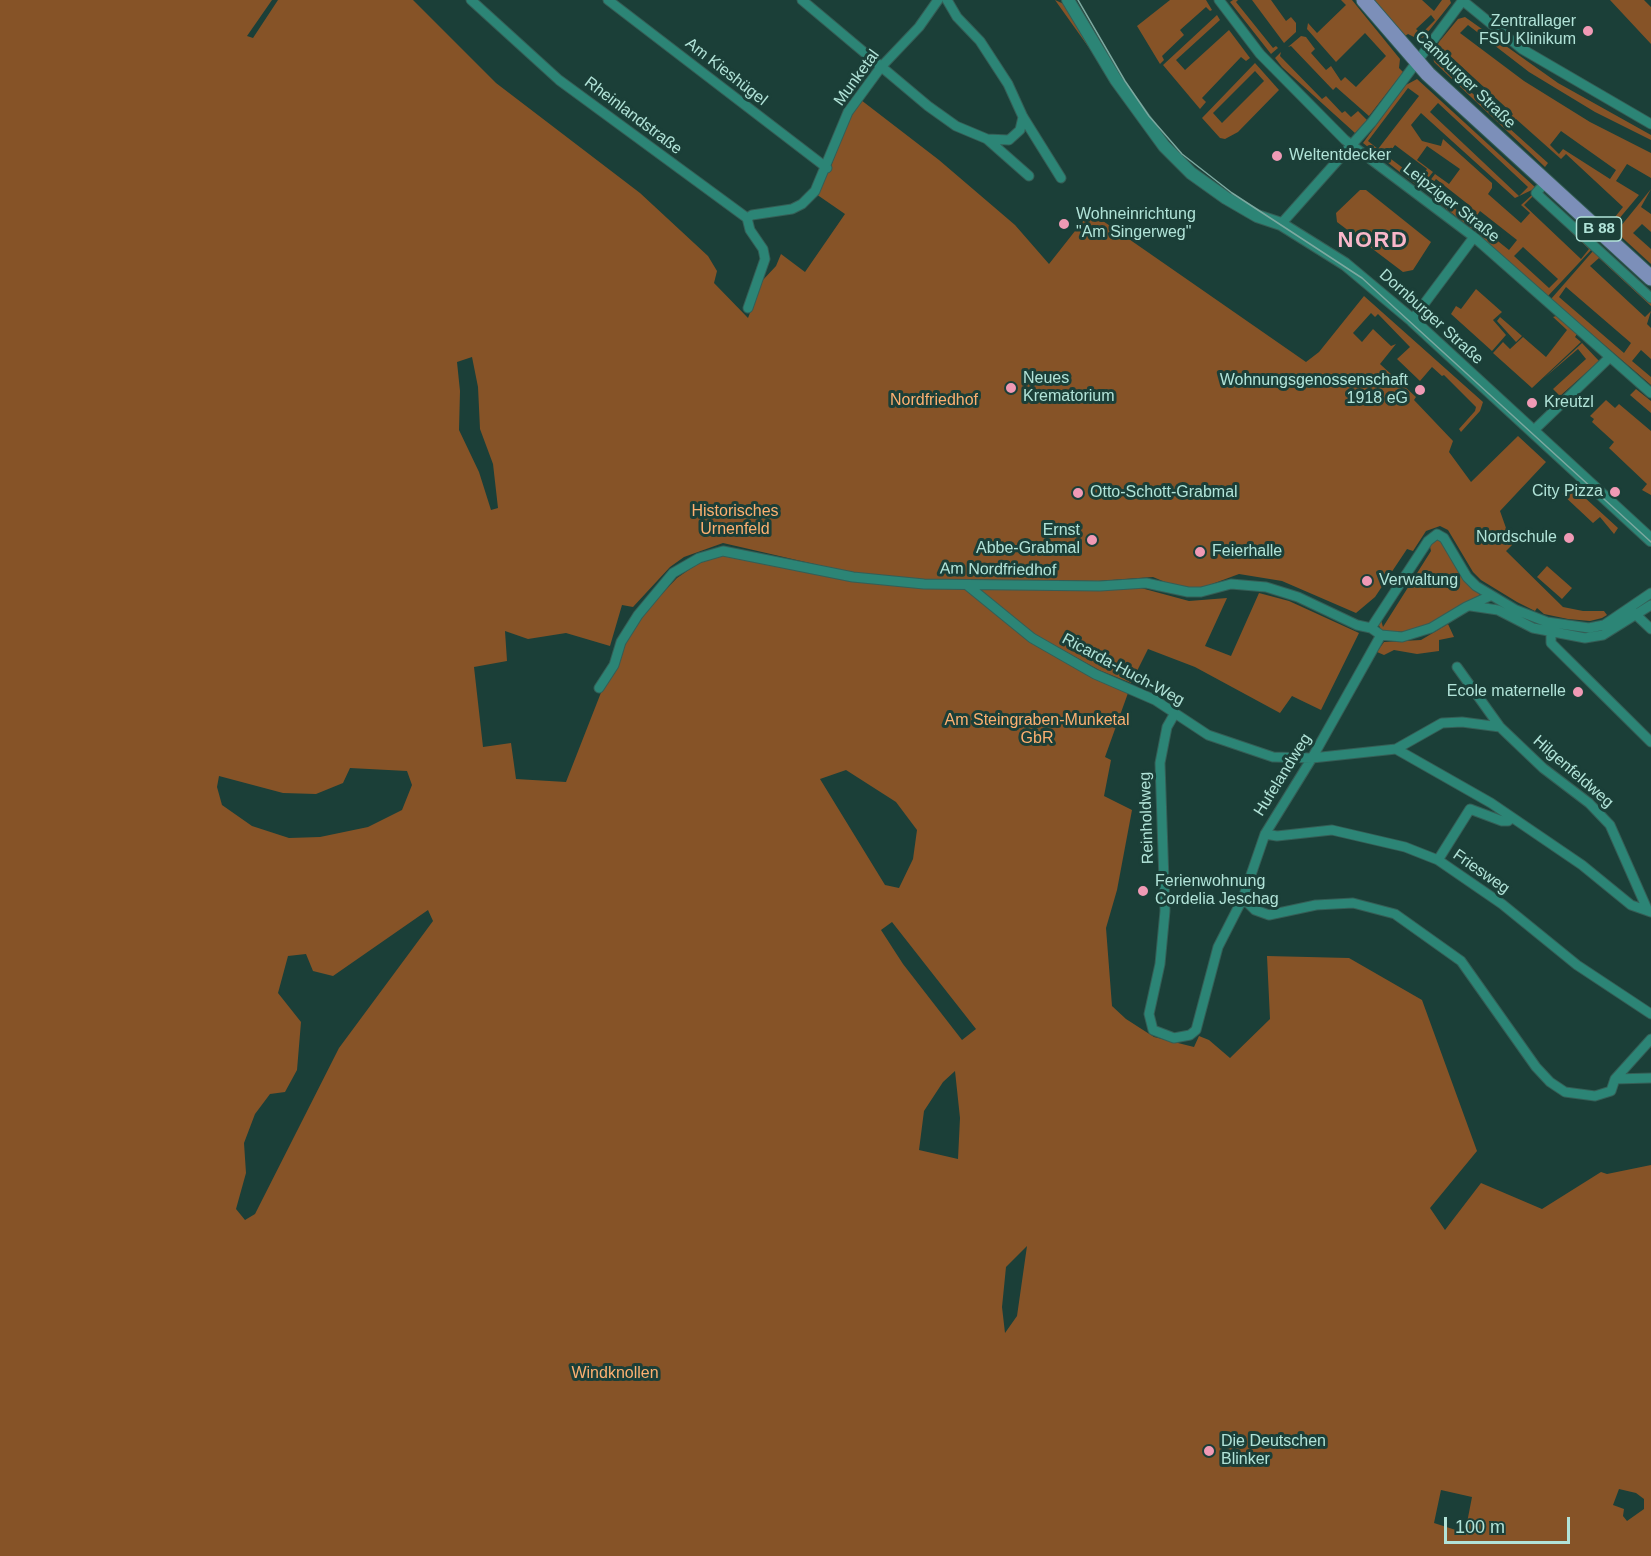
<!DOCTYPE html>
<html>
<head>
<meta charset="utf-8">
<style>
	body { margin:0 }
	#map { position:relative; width:1651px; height:1556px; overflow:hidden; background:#1b3f38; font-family:Arial,sans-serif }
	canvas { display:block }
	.scale { position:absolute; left:1444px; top:1517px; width:126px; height:27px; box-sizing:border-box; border:3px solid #b1e3d8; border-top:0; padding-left:8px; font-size:18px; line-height:21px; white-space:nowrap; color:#b1e3d8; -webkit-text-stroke:4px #1b3f38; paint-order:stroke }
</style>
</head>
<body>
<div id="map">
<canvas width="1651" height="1556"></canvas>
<div class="scale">100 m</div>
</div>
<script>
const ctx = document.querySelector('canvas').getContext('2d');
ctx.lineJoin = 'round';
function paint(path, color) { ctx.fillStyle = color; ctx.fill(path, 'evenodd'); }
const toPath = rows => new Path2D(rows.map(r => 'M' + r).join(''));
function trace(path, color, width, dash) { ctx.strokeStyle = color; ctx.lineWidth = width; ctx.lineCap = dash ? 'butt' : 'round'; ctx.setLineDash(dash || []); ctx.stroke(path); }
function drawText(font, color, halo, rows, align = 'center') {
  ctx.font = font + ' Arial,sans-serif'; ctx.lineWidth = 6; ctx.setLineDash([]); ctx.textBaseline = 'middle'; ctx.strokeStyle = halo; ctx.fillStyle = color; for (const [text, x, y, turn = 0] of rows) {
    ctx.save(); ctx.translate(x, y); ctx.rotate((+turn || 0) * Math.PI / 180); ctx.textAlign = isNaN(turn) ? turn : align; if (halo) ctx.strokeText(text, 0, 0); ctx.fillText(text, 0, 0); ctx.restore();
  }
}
paint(toPath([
	[0,0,272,0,247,36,253,38,278,0,413,0,496,83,640,193,708,256,717,271,714,283,748,318,762,281,776,266,781,254,805,272,845,214,816,194,831,166,852,112,861,100,939,160,1015,225,1049,264,1090,212,1306,362,1319,352,1364,296,1483,402,1480,411,1461,432,1459,429,1475,411,1476,407,1444,375,1442,376,1432,367,1420,381,1397,359,1410,347,1378,314,1375,317,1371,313,1353,333,1362,342,1373,329,1391,346,1396,344,1380,364,1416,397,1414,400,1453,441,1449,452,1471,482,1518,436,1546,462,1500,511,1512,545,1506,551,1563,607,1583,611,1604,611,1607,615,1602,618,1590,621,1568,619,1544,614,1537,608,1535,611,1517,602,1481,580,1473,572,1448,530,1440,526,1426,531,1413,551,1407,549,1375,597,1356,613,1282,581,1239,574,1204,587,1177,587,1153,577,1098,581,910,579,853,573,723,543,684,557,670,567,633,607,622,605,610,646,566,633,528,639,505,631,507,661,474,667,483,747,511,743,516,779,566,782,602,690,638,619,677,578,700,562,723,555,853,581,966,588,1032,643,1128,693,1105,757,1111,760,1104,796,1132,810,1117,890,1106,928,1112,1006,1126,1019,1154,1037,1194,1047,1199,1036,1209,1040,1230,1058,1270,1019,1267,956,1349,958,1422,1000,1477,1151,1430,1208,1445,1230,1481,1183,1542,1209,1601,1172,1607,1174,1651,1165,1651,1556,0,1556],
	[472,357,478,387,480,429,493,464,498,508,491,510,479,472,459,430,460,391,457,362],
	[350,768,407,771,412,785,402,810,368,827,320,837,289,838,252,826,222,805,217,787,219,776,283,793,316,794,343,783],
	[846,770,896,802,917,830,913,859,899,888,885,885,820,779],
	[428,910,433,921,339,1048,255,1214,245,1220,236,1209,246,1173,244,1143,255,1114,270,1094,285,1092,297,1070,301,1022,278,993,288,956,306,954,313,971,333,976],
	[892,922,976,1029,962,1040,903,964,881,930],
	[955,1071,960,1118,958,1159,919,1150,924,1111,943,1082],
	[1027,1246,1017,1316,1005,1333,1002,1307,1006,1267],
	[1619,1489,1636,1493,1644,1499,1644,1509,1627,1521,1623,1516,1624,1509,1613,1505],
	[1441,1490,1472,1497,1465,1533,1434,1523],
	[1055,0,1066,5,1095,54,1092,52],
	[1170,0,1206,0,1212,10,1210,11,1206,7,1180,30,1184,35,1162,56,1164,60,1160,64,1137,26],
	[1233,0,1238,0,1236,2,1273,48,1276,46,1278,48,1271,54,1230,2],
	[1252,0,1271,0,1286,21,1291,17,1296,23,1296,32,1284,43],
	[1341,0,1352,0,1400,59,1399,68,1403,72,1369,116,1336,87,1333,90,1291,46,1288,47,1301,36,1306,37,1315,49,1311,53,1326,70,1331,66,1341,81,1345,77,1356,87,1386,56,1365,33,1336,62,1307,29,1308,23,1317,33,1346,5],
	[1374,0,1422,0,1434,11,1442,0,1450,0,1451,3,1424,37,1418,39,1408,34,1405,36],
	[1431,15,1435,20,1421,34,1416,29],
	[1610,0,1644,0,1651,7,1651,44],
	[1217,15,1220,20,1176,60,1185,70,1229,30,1250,58,1246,61,1241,57,1202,98,1206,102,1200,109,1163,65],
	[1465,17,1558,83,1651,135,1651,140,1595,112,1529,72,1468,25,1460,33,1524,81,1590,122,1651,153,1651,178,1627,164,1616,181,1639,195,1618,220,1615,217,1623,207,1566,154,1561,159,1516,119,1509,128,1548,163,1545,167,1434,62,1433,55,1439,42,1458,19],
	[1447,53,1513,114,1505,124,1439,62],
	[1561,131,1616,170,1610,179,1563,149,1559,154,1550,145],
	[1281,52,1280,56,1322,99,1326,96,1342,113,1345,111,1351,117,1358,111,1367,120,1355,133,1282,67,1275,58],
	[1255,63,1279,90,1238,132,1225,139,1220,138,1202,118],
	[1255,71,1264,81,1222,123,1213,113],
	[1417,79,1536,188,1515,198,1421,113,1411,125,1422,141,1441,146,1443,139,1492,183,1492,188,1488,194,1521,223,1530,213,1521,205,1532,195,1592,249,1548,296,1467,225,1423,190,1435,174,1449,184,1460,169,1427,146,1417,160,1433,172,1420,188,1363,143,1406,85],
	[1408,88,1419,96,1378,149,1368,141],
	[1438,103,1528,187,1519,196,1430,112],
	[1395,145,1427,169,1419,180,1387,156],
	[1436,179,1469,205,1462,214,1429,188],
	[1533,196,1589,249,1581,259,1524,205],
	[1480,211,1517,240,1509,250,1473,221],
	[1523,247,1558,279,1549,288,1514,256],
	[1651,189,1641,207,1651,214,1651,232,1642,224,1633,233,1651,249,1651,264,1616,232],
	[1360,190,1366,190,1431,242,1413,270,1403,272,1337,222,1336,213],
	[1593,251,1651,303,1651,306,1599,258,1590,266,1645,317,1651,311,1647,324,1651,328,1651,359,1641,350,1632,361,1651,377,1651,385,1551,299],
	[1566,287,1631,343,1624,353,1559,297],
	[1476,289,1502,312,1493,320,1506,335,1492,351,1451,314,1456,306,1461,309],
	[1556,316,1577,334,1575,337,1581,342,1532,388,1493,353,1503,342,1510,349,1523,337,1546,357,1567,330,1553,317],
	[1500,317,1522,336,1516,342,1497,321],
	[1582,343,1599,361,1560,396,1553,389,1586,359,1578,349,1544,378],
	[1636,389,1651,401,1651,413,1630,395],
	[1606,400,1615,408,1619,404,1651,431,1651,495,1642,490,1647,484,1609,448,1614,442,1592,422,1594,419,1590,416],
	[1571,485,1618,528,1614,534,1600,517,1593,523,1562,494],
	[1441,539,1480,593,1479,597,1464,603,1427,627,1409,632,1382,631,1378,624,1381,620,1383,627,1431,551,1429,542],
	[1547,566,1572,588,1562,599,1537,577],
	[1141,588,1189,601,1227,598,1205,646,1231,656,1259,593,1289,601,1359,633,1321,710,1292,696,1280,713,1195,667,1148,649,1131,683,1099,670,1035,635,978,589],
	[1448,624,1454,637,1439,640,1439,651,1417,654,1394,650,1384,655,1377,652,1384,642,1421,640]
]), '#865327');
const minor = toPath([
	[471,0,559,80,747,218],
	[608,0,827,168],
	[802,0,928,106,956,126,987,139,1009,140,1020,130,1023,117],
	[947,0,957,17,980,41,1008,84,1023,117,1061,178],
	[1219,0,1260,54,1345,140,1474,237,1651,393],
	[1462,0,1522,49,1651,124],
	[987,139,1029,176],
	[1547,181,1536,193,1651,298],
	[747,218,752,215,792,209,802,204,815,191,848,112,881,67,919,27,938,0],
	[747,218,750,230,763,249,765,259,748,308],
	[1281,224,1372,122,1463,0],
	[1412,320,1474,237],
	[1532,432,1609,358],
	[967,585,1032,638,1095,674,1155,700,1208,735,1273,757,1312,758,1396,749,1491,803,1582,865,1631,905,1651,912],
	[1471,606,1498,610,1533,628,1585,638,1603,635,1651,605],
	[1633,612,1651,629],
	[1371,628,1428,541,1437,534,1444,538,1467,577,1476,586,1516,610,1547,622,1589,628,1604,625,1651,593],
	[1551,633,1551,643,1651,742],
	[1457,667,1500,727,1543,768,1589,803,1610,825,1648,911],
	[599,688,614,665,621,642,638,615,673,573,699,558,723,551,853,577,924,584,1100,586,1146,583,1188,592,1201,592,1231,584,1266,587,1298,597,1357,625,1371,628,1381,635,1402,637,1431,628,1466,607,1490,596],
	[1175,713,1167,727,1160,763,1165,911,1160,964,1149,1014,1153,1030,1174,1038,1190,1035,1196,1030,1218,947,1243,898,1265,834,1312,758,1381,635],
	[1396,749,1442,723,1462,722,1500,727],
	[1265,834,1277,836,1332,830,1405,847,1438,860,1502,904,1577,965,1651,1014],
	[1438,860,1470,809,1502,821,1508,821,1511,818],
	[1243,898,1255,910,1269,915,1316,905,1353,903,1395,914,1461,961,1536,1067,1550,1082,1565,1092,1595,1096,1611,1091,1615,1079,1651,1039],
	[1615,1079,1651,1078]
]);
const tertiary = toPath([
	[1068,0,1116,80,1164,146,1191,173,1226,198,1257,216,1281,224,1345,264,1412,320,1651,540]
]);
const primary = toPath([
	[1364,0,1428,74,1651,278]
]);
trace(minor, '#355e56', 11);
trace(tertiary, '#355e56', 14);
trace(primary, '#355e56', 17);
trace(minor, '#2c8576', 9);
trace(tertiary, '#2c8576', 12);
trace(primary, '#7c8fb9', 15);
trace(toPath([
	[1078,0,1125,81,1149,116,1182,154,1232,193,1362,278,1651,542]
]), '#7ca9a0', 1.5);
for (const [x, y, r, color] of [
	[1588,31,6,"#f09ab5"],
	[1277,156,6,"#f09ab5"],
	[1064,224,6,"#f09ab5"],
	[1011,388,6,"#f09ab5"],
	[1420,390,6,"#f09ab5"],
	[1532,403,6,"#f09ab5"],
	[1615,492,6,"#f09ab5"],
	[1078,493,6,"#f09ab5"],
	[1569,538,6,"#f09ab5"],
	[1092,540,6,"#f09ab5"],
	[1200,552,6,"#f09ab5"],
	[1367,581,6,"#f09ab5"],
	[1578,692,6,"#f09ab5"],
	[1143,891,6,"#f09ab5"],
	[1209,1451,6,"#f09ab5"]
]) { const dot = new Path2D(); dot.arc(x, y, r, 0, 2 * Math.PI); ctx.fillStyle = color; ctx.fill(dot); trace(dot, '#1b3f38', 2); }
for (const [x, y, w] of [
	[1599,229,45]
]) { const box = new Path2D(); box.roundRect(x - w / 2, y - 12, w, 24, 4.5); ctx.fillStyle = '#1b3f38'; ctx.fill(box); trace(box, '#b1e3d8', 1.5); }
drawText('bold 15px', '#b1e3d8', null, [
	["B 88",1599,229]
]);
drawText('16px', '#b1e3d8', '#1b3f38', [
	["Zentrallager",1576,22,"right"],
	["FSU Klinikum",1576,40,"right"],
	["Weltentdecker",1289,156],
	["Wohneinrichtung",1076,215],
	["\"Am Singerweg\"",1076,233],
	["Neues",1023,379],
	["Krematorium",1023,397],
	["Wohnungsgenossenschaft",1408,381,"right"],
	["1918 eG",1408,399,"right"],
	["Kreutzl",1544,403],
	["City Pizza",1603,492,"right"],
	["Otto-Schott-Grabmal",1090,493],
	["Ernst",1080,531,"right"],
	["Abbe-Grabmal",1080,549,"right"],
	["Nordschule",1557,538,"right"],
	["Feierhalle",1212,552],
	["Verwaltung",1379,581],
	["Ecole maternelle",1566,692,"right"],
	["Ferienwohnung",1155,882],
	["Cordelia Jeschag",1155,900],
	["Die Deutschen",1221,1442],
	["Blinker",1221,1460]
], 'left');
drawText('16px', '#b1e3d8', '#1b3f38', [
	["Am Kieshügel",726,72,38],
	["Munketal",857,78,-54],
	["Camburger Straße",1465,80,44],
	["Rheinlandstraße",633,116,37],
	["Leipziger Straße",1451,203,38],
	["Dornburger Straße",1431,317,42],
	["Am Nordfriedhof",998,570,1],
	["Ricarda-Huch-Weg",1123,670,28],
	["Hilgenfeldweg",1573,772,41],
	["Hufelandweg",1283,775,-58],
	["Reinholdweg",1147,818,-92],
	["Friesweg",1481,872,35]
]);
drawText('16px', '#fdb071', '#1b3f38', [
	["Nordfriedhof",934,401],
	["Historisches",735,512],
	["Urnenfeld",735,530],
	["Am Steingraben-Munketal",1037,721],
	["GbR",1037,739],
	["Windknollen",615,1374]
]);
ctx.letterSpacing = '1.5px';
drawText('bold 22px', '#f9b7ca', '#1b3f38', [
	["NORD",1373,241]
]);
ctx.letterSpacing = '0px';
</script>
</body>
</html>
